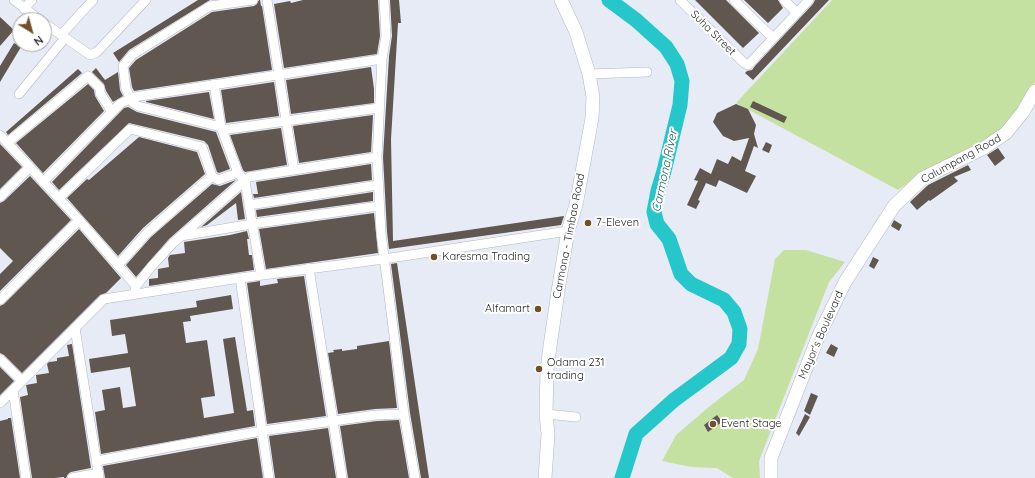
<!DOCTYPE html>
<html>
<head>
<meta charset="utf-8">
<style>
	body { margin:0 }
	#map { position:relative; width:1035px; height:478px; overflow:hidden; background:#e7ebf5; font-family:Quicksand,sans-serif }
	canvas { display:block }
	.north { position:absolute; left:12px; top:12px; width:40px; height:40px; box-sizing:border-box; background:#fff; border:1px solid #a8a9aa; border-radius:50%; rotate:143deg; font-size:11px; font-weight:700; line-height:16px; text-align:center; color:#26272b }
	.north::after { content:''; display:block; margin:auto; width:14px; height:18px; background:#734f29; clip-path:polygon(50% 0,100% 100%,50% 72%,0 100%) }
</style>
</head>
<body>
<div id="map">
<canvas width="1035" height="478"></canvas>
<div class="north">N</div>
</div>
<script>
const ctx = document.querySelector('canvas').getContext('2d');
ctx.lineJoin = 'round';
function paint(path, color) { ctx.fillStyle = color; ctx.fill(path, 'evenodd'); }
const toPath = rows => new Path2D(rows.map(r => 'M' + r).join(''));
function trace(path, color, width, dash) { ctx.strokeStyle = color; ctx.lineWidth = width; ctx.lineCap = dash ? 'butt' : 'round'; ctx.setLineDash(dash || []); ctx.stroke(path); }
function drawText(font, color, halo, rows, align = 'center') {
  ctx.font = font + ' Quicksand,sans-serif'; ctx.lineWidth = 4; ctx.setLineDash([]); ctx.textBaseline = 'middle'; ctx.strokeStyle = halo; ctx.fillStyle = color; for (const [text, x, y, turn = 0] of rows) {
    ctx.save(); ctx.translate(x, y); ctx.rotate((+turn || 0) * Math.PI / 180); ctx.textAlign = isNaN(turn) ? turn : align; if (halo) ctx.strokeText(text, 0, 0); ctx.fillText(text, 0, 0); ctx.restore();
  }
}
paint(toPath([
	[832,0,1035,0,1035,82,1023,102,1006,127,988,140,921,174,898,190,736,103],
	[784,250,806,250,845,262,829,282,759,461,760,478,733,478,717,468,691,467,662,461,676,435,710,406,744,380,758,349,775,259]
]), '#c4e1a1');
trace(toPath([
	[609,0,636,20,666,47,677,64,682,81,680,105,664,171,658,191,654,212,657,224,669,239,681,274,691,284,724,300,734,312,740,329,739,344,731,358,674,400,636,434,622,478]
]), '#26c7ca', 15);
paint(toPath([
	[198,0,210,0,129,50,119,62,113,53],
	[259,0,260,0,261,6,262,6,272,70,134,91,132,87,129,68,136,60,212,12,254,6,257,4],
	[303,0,378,0,380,36,377,54,284,68,274,4,290,1,291,3],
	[390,0,399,0,401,23,398,23,391,139,393,241,564,216,561,225,389,249,387,232,383,157,389,56,392,36],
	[695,0,726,0,759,33,743,48],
	[744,0,778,0,783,8,768,23],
	[815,0,829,0,753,80,745,73,747,71,752,70,755,66,813,4],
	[0,17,14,30,0,46],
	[14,43,21,47,0,82,0,66],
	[371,67,374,89,374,103,291,114,286,80],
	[96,68,105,80,118,72,120,90,123,96,113,102,106,91,104,84,92,72],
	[78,69,82,73,8,135,6,132],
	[274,82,279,116,226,123,221,90],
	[88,84,94,90,95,96,104,111,43,173,16,143],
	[209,92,214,119,146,102,146,101],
	[753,101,787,117,784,123,750,107],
	[736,104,748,109,756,125,754,134,758,148,754,146,745,171,756,176,747,193,719,180,716,187,706,183,698,200,700,201,696,209,687,205,698,181,694,180,700,168,711,174,717,159,728,164,732,156,741,161,749,138,734,141,723,136,713,122,717,113],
	[128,107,137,112,216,132,230,169,219,173,217,172,208,145,204,141,129,123,59,190,52,182,124,108],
	[373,115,371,152,299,163,293,126],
	[281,128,287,165,245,172,243,170,230,135],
	[139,137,197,152,205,174,143,228,118,256,67,198,87,179,89,180],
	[766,142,772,145,769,153,762,150],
	[0,144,22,167,0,189],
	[998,148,1005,158,995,166,987,155],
	[371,164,372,180,254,198,253,194,258,194,256,182],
	[968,165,971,170,954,177,958,181,930,201,929,200,917,210,910,202,928,185],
	[30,176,71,220,0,291,0,274,13,261,0,248,0,203,4,201],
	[236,180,169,239,136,277,126,265,151,237,212,184,220,186],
	[241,192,245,219,238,220,236,203,207,225,201,227],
	[373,192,373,201,257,217,256,210],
	[374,213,378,253,266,269,259,229],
	[894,220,902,225,899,231,891,226],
	[79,229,121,278,106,293,100,295,22,373,4,355,0,353,0,306,4,304],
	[247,231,249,239,247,239,249,255,252,255,254,270,149,286,149,279,158,278,158,269,169,267,168,258,170,255,185,253,184,242,230,235],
	[873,257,879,260,874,269,869,266],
	[397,263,429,478,421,478,410,413,391,264],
	[304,276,326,416,267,424,247,283,260,281,260,286,278,283,277,279],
	[231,295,233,309,190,316,191,321,183,322,186,343,207,340,215,396,201,398,204,418,234,413,223,339,235,337,247,411,253,410,255,426,101,454,95,412,105,410,102,390,120,387,123,408,136,406,130,367,91,373,89,359,128,353,125,334,112,336,110,320,197,307,196,301],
	[389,341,397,408,375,409,338,414,328,353,334,352,333,350,342,349,342,351,357,349,357,346],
	[72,344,91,468,71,472,68,474,66,478,64,478,64,477,55,478,32,478,20,397,28,395,26,385,37,383,36,375,49,373,47,364,49,362,57,361,57,358,69,356,67,345],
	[831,344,838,348,834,357,826,353],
	[0,367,14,381,0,395],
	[811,393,818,396,810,415,804,411],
	[805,414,810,417,799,436,796,433],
	[717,415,722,422,708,432,704,425],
	[8,418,11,418,20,478,0,478,0,421,8,419],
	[399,420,409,478,348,478,340,426,377,421],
	[328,428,336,478,275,478,269,436],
	[257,438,263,478,105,478,103,466]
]), '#5f5750');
const street = toPath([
	[14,0,40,20],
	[253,0,210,6,132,55,123,66,126,89,133,103,138,106,221,127,238,173,245,181,261,275],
	[267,0,294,170],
	[384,0,386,36,382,59,377,157,381,233,404,414,415,478],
	[680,0,744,63,748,65,751,62,809,0],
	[734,0,773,38],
	[784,0,797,13],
	[24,9,32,0],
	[44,23,90,55,97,52,146,0],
	[61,35,93,0],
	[589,74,647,72],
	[214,84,221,127],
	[19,94,65,38],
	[222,130,379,108],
	[0,135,79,220,136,286],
	[7,143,88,76,100,88,100,93,112,112],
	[43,182,112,112,121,103,134,97,382,59],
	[0,197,29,168],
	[59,198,130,129,202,147,212,176,218,180,238,173],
	[249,205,378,185],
	[181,236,252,224,379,206],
	[118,265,147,233,212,176],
	[309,268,342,478],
	[240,278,269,478],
	[134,295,136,286,151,267,173,243,249,177,377,157],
	[0,300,79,220],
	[75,328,99,478],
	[0,359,22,381],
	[13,390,26,478],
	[0,403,104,299,240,278,384,259,568,231],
	[546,414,576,417],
	[97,461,175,446,262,431,376,415,404,414],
	[72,478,99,473]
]);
const secondary = toPath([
	[545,478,548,434,546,414,547,370,550,346,559,285,568,231,576,205,592,118,593,97,589,74,576,32,561,0],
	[771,478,771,458,819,335,845,282,894,206,923,178,984,148,1006,133,1023,112,1035,91]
]);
trace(street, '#b3b6c1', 10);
trace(secondary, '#b3b6c1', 14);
trace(street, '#fff', 9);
trace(secondary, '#fff', 13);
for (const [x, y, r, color] of [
	[588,223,4,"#734f29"],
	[434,257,4,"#734f29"],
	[538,309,4,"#734f29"],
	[539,369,4,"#734f29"],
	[713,424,4,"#734f29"]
]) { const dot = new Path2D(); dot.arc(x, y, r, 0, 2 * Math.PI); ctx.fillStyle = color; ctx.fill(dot); trace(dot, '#fff', 1.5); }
drawText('11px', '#26272b', '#fff', [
	["Suha Street",713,33,45],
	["Calumpang Road",961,159,-29],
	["Carmona - Timbao Road",569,236,-79],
	["Mayor's Boulevard",821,335,-66]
]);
drawText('11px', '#26272b', '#fff', [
	["7-Eleven",596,223],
	["Karesma Trading",442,257],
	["Alfamart",530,309,"right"],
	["Odama 231",547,363],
	["trading",547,376],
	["Event Stage",721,424]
], 'left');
drawText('italic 12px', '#205d5d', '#fff', [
	["Carmona River",665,171,-78]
]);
</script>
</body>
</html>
